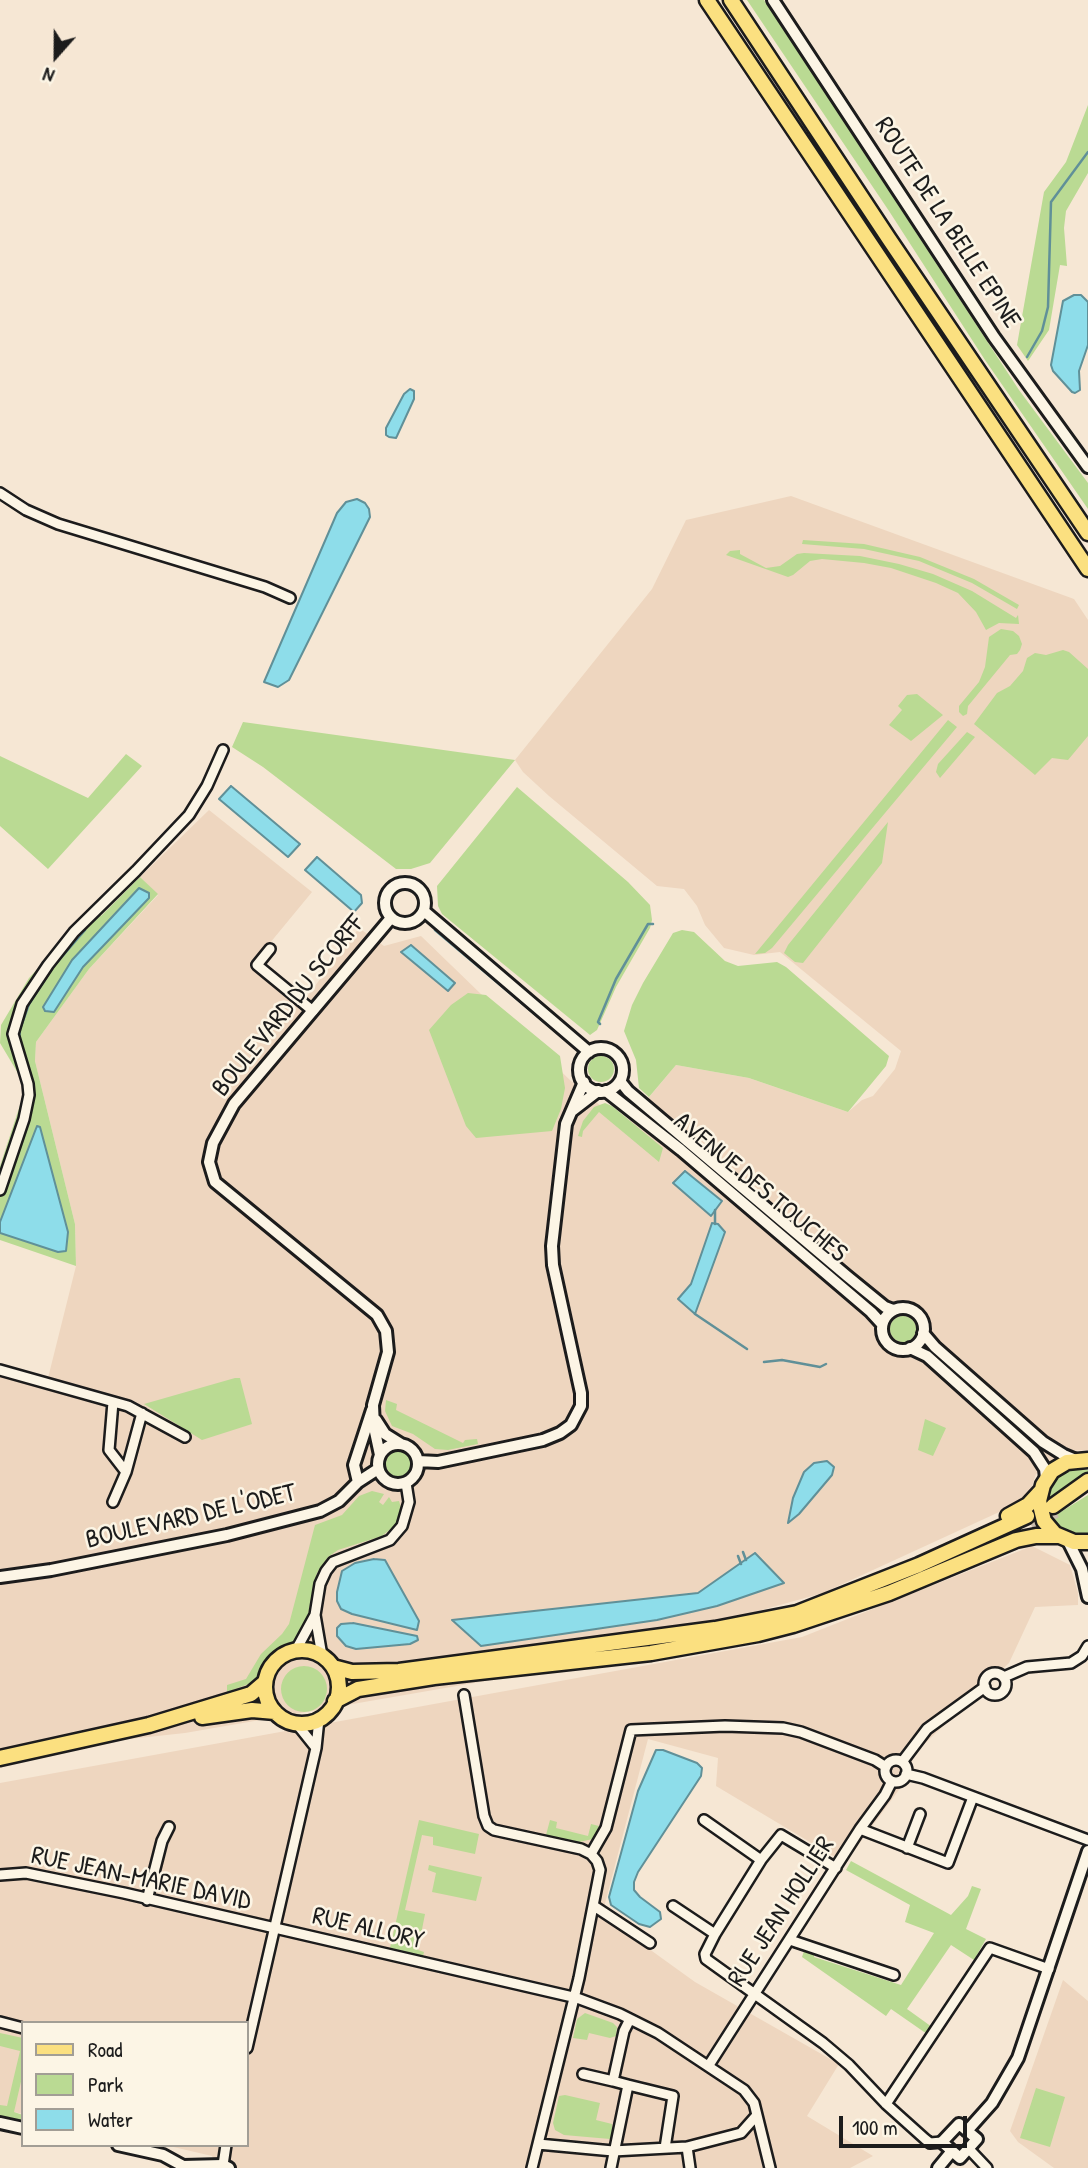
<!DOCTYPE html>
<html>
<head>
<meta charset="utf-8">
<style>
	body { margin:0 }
	#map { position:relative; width:1088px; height:2168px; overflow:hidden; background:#f6e7d4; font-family:"Patrick Hand",sans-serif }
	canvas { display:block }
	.legend { position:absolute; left:21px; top:2021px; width:228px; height:126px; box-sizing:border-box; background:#fcf5e5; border:2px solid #a29e95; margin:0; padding:9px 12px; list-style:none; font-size:21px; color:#1c1c1c }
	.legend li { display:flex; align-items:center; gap:14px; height:35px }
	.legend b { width:35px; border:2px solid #a29e95 }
	.north { position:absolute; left:21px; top:21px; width:70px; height:70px; -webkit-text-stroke:5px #fcf5e5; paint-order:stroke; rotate:201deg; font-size:19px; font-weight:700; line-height:28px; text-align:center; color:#1c1c1c }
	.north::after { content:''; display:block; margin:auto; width:24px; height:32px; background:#1c1c1c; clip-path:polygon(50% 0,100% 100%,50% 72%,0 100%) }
	.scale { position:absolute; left:839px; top:2116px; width:128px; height:32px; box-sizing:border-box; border:4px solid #1c1c1c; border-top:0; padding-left:9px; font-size:21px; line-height:24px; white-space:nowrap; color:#1c1c1c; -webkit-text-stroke:5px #fcf5e5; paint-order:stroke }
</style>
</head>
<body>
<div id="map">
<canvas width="1088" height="2168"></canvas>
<ul class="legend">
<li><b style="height:9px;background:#fbe080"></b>Road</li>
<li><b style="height:19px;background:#bada93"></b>Park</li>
<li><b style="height:19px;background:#8eddea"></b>Water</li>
</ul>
<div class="north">N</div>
<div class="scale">100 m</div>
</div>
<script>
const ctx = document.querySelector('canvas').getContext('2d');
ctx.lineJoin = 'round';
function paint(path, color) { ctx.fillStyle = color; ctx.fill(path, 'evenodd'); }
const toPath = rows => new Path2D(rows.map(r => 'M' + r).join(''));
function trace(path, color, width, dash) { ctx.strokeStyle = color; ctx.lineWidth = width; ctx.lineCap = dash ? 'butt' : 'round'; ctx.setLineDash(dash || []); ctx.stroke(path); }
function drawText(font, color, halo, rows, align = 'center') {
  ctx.font = font + ' "Patrick Hand",sans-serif'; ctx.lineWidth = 5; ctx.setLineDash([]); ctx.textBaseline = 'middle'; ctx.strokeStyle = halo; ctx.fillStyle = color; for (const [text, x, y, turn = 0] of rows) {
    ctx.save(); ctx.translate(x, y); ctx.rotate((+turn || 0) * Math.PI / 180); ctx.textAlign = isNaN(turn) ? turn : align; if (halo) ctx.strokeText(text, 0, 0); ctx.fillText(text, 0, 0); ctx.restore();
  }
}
paint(toPath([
	[791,496,1074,599,1088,620,1088,1450,1064,1451,1036,1474,1030,1492,1021,1502,823,1593,722,1621,607,1660,185,1733,0,1753,0,1373,46,1386,76,1266,75,1224,35,1061,36,1042,89,969,158,895,140,877,209,810,312,892,251,966,299,1007,359,928,384,946,421,936,571,1081,625,1126,676,1065,749,1078,848,1112,862,1100,873,1096,895,1069,901,1051,780,952,754,955,724,948,705,925,697,906,684,889,657,886,549,796,523,772,515,760,652,589,686,520],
	[1032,1546,1070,1565,1078,1593,1078,1605,1035,1607,1009,1663,916,1752,901,1787,845,1863,716,1786,718,1758,648,1739,602,1915,695,1982,839,2064,807,2116,873,2156,850,2168,217,2168,212,2156,165,2145,247,2145,247,2023,23,2023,23,2114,0,2109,0,1783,802,1637],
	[1063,1980,1088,2001,1088,2168,1054,2168,1018,2142,1010,2131]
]), '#eed6bf');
paint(toPath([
	[747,0,764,0,1019,390,1088,483,1088,509,985,360,889,211],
	[1088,105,1088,173,1066,211,1064,228,1067,266,1060,265,1049,330,1028,361,1017,345,1044,192,1066,162],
	[803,540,864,544,920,557,974,579,1019,605,1017,609,972,583,919,561,864,549,802,544],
	[740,550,740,554,766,568,780,566,797,554,804,553,860,556,899,564,933,574,972,591,1016,618,1018,615,1019,624,999,623,986,630,976,612,958,593,936,583,891,568,864,563,822,559,810,561,793,575,788,577,726,555,730,551],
	[1001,629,1013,631,1019,636,1022,644,1020,650,1017,654,1010,655,968,706,967,714,963,716,959,712,959,706,979,682,985,667,989,637],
	[1063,650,1069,652,1088,669,1088,736,1068,760,1052,758,1035,775,974,724,997,693,1010,686,1023,671,1027,658,1035,653,1046,655],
	[917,694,943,715,911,741,889,725,902,710,898,706,907,695],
	[948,720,957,727,772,948,765,953,755,954],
	[243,722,515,760,430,863,411,869,396,869,263,767,232,747],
	[967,732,975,737,940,778,936,772,938,764],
	[126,754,142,766,48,869,0,826,0,756,88,798],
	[517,787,628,882,650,905,652,920,650,928,616,987,597,1030,590,1035,442,914,438,906,437,886],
	[888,822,882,863,803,963,795,962,784,953,788,945],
	[140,877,158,894,89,969,36,1042,35,1061,75,1224,76,1266,0,1240,0,1166,24,1093,22,1080,0,1043,1,1025,29,978,94,908,101,916],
	[682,930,694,932,725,961,738,966,777,962,786,967,889,1056,886,1066,848,1112,749,1078,676,1065,649,1097,639,1088,636,1060,624,1031,632,1005,643,983,673,933],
	[468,993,486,995,560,1056,565,1088,561,1109,552,1131,476,1138,466,1126,429,1030,451,1005],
	'588 1069a13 13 0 1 1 26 0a13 13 0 1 1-26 0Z',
	[605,1103,612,1106,663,1148,659,1162,599,1112,583,1131,582,1137,578,1136,583,1121,594,1107],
	'890 1329a13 13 0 1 1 26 0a13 13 0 1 1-26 0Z',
	[235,1378,240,1378,252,1424,202,1440,144,1404],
	[386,1400,397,1404,396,1410,463,1443,465,1440,477,1439,478,1444,448,1450,435,1449,413,1434,392,1426,385,1411],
	[925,1419,946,1428,933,1456,918,1450],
	'386 1464a13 13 0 1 1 26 0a13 13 0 1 1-26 0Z',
	[1079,1468,1088,1470,1088,1476,1047,1505,1049,1493,1056,1480,1064,1473],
	[372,1491,384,1494,379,1502,383,1505,389,1497,392,1502,399,1501,402,1511,398,1523,382,1536,338,1550,328,1557,317,1573,308,1614,297,1640,282,1647,273,1655,254,1682,227,1692,227,1685,246,1679,261,1654,282,1634,289,1624,315,1525,342,1515,359,1496],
	[1088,1495,1088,1535,1075,1536,1057,1526,1051,1518],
	'281 1689a23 23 0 1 1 46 0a23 23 0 1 1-46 0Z',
	[419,1820,479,1834,475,1854,433,1845,433,1837,422,1835,405,1910,425,1914,418,1950,424,1952,423,1956,390,1948],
	[550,1820,557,1822,556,1828,588,1836,591,1824,599,1826,593,1839,579,1842,546,1835],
	[851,1861,951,1915,968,1896,972,1886,981,1889,966,1929,986,1939,974,1960,951,1945,907,2009,932,2027,927,2034,891,2009,886,2016,802,1957,805,1948,814,1952,814,1957,901,1985,934,1933,905,1922,910,1905,846,1870],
	[429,1865,482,1877,476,1901,432,1892,436,1873,428,1870],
	[585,2013,613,2023,617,2027,616,2036,610,2038,589,2033,587,2040,573,2038,577,2019],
	[0,2033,23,2038,23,2073,14,2112,23,2115,23,2122,0,2117,0,2105,7,2106,20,2051,0,2046],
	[1036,2088,1065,2097,1050,2147,1020,2138],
	[565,2095,600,2103,596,2120,612,2124,612,2135,610,2139,564,2135,555,2130,553,2123,559,2096]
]), '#bada93');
const water = toPath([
	[1074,295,1081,295,1088,302,1088,345,1079,371,1080,390,1075,393,1072,392,1053,371,1051,365,1063,301,1074,295],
	[410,389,414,391,414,399,397,436,396,438,389,437,386,435,386,428,404,394,410,389],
	[357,499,365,503,369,509,370,517,289,680,278,687,264,682,337,513,346,502,357,499],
	[231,786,300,844,288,857,219,799,231,786],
	[317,857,361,895,362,903,354,912,305,870,317,857],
	[139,888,149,893,149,898,83,967,54,1012,45,1011,43,1007,72,960,139,888],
	[411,945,455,983,448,991,401,952,411,945],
	[37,1126,40,1127,68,1232,66,1251,58,1252,0,1233,0,1222,37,1126],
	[685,1171,722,1201,711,1216,673,1183,685,1171],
	[712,1223,718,1224,725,1232,695,1314,678,1299,691,1284,712,1223],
	[827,1461,834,1467,832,1475,799,1514,788,1523,793,1498,804,1472,814,1463,827,1461],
	[755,1553,784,1583,717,1606,657,1620,481,1646,452,1620,698,1593,755,1553],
	[374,1559,385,1560,419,1621,417,1630,352,1614,341,1609,337,1601,337,1592,342,1571,355,1563,374,1559],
	[353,1623,417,1636,418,1640,410,1644,356,1649,346,1646,337,1636,337,1628,341,1624,353,1623],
	[656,1750,663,1750,697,1763,702,1768,701,1776,638,1872,634,1882,634,1890,640,1897,660,1912,661,1919,650,1927,639,1924,611,1905,609,1897,638,1791,656,1750]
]);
paint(water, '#8eddea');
trace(water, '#609098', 2);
trace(toPath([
	[1027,357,1042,331,1048,307,1051,202,1088,152],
	[92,922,131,882],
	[435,930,568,1042],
	[600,1024,598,1022,616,979,648,924,653,924],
	[19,1039,20,1029,29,1004,53,967,85,930],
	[715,1210,715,1224],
	[695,1314,747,1349],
	[764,1362,782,1360,820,1367,826,1364],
	[743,1552,746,1560],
	[738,1556,741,1564]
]), '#609098', 2.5);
trace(toPath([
	[1030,1522,1056,1511]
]), '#cabeaf', 14, [14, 7]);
const minor = toPath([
	[0,493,26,510,58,524,265,587,290,598],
	[270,949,257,965,313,1011],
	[0,1190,24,1119,29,1095,28,1084,13,1034,22,1004,48,965,74,932,136,871,189,815,207,786,223,750],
	[0,1370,128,1406,185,1437],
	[113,1402,109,1450,126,1472],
	[113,1502,126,1472,142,1413],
	[315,1615,322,1656],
	[296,1650,315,1615,320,1584,326,1571,333,1562,390,1540,402,1526,409,1502,406,1483],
	'984 1684a11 11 0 1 1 22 0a11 11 0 1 1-22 0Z',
	[1004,1677,1027,1667,1071,1663,1082,1656,1088,1646],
	[464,1695,484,1816,488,1826,494,1830,581,1849,591,1854,597,1861,600,1870,579,1978,532,2168],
	[296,1723,316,1748],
	'885 1771a11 11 0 1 1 22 0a11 11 0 1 1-22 0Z',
	[902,1762,927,1729,985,1687],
	[906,1774,923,1778,1088,1840],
	[704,1820,761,1860],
	[860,1829,948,1863,973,1797],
	[907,1848,920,1814],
	[591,1854,606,1828,631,1730,725,1726,783,1728,801,1732,875,1760,886,1767],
	[836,1868,781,1835,761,1860,715,1934,705,1954,706,1959,823,2043,849,2065,886,2104,925,2139,930,2143,942,2142],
	[0,1875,26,1873,124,1893,577,1998,620,2014,658,2033,744,2090,754,2103,770,2168],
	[147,1900,162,1841,169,1827],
	[594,1906,650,1943],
	[673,1906,715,1934],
	[790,1940,894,1975],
	[0,2022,23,2028],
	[247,2048,316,1748,319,1719],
	[709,2065,860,1829,885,1795,892,1781],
	[583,2074,613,2081],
	[628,2085,673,2096,665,2148],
	[886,2104,990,1948,1049,1969],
	[538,2144,613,2151,687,2147,741,2133,757,2115],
	[687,2147,690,2168],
	[969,2149,987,2168],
	[223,2165,226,2145],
	[611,2168,628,2085,613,2081,624,2031,630,2019]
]);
const tertiary = toPath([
	[773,0,994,337,1088,467],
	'385 903a20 20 0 1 1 40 0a20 20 0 1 1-40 0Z',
	[424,911,589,1052],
	'579 1070a22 22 0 1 1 44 0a22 22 0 1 1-44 0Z',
	[620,1081,628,1091,847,1276,885,1307,893,1310],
	[606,1091,681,1150,871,1312,882,1324],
	[572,1111,598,1091],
	'882 1329a21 21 0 1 1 42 0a21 21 0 1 1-42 0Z',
	[923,1333,935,1347,1043,1442,1064,1455,1076,1460],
	[910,1348,927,1356,1034,1452,1045,1469,1046,1478],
	[376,1420,385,1434,401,1444],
	'378 1464a20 20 0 1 1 40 0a20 20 0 1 1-40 0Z',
	[380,1455,374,1427,373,1405,388,1352,386,1331,377,1315,215,1182,209,1162,213,1143,234,1104,391,918],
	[418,1461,438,1462,543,1440,560,1433,571,1425,581,1406,581,1393,553,1265,552,1246,566,1124,584,1082],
	[358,1482,354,1465,372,1410],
	[1068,1541,1082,1569,1088,1597],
	[0,1577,51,1570,227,1535,320,1511,339,1501,358,1482,378,1469],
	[0,2123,23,2128],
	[959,2124,977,2139,960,2158,942,2142,959,2124],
	[967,2131,992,2103,1018,2058,1088,1851],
	[118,2145,163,2155,183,2166,223,2165,229,2168],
	[938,2168,952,2151]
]);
const primary = toPath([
	[1088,1460,1067,1462,1052,1471,1043,1485,1039,1501,1044,1521,1055,1534,1074,1542,1088,1542],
	[1053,1506,1088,1481],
	[1008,1516,1028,1505,1040,1492],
	'265 1687a37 37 0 1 1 74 0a37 37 0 1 1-74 0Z',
	[333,1667,352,1672,399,1671,715,1629,797,1613,919,1565,1027,1516],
	[335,1701,358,1689,434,1677,651,1653,758,1634,793,1625,889,1593,1016,1540,1036,1536,1059,1536],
	[202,1717,252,1710,275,1712],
	[0,1758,149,1725,251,1694,265,1682]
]);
const trunk = toPath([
	[707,0,1088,569],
	[731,0,889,239,1088,533]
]);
trace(minor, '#1c1c1c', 14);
trace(tertiary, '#1c1c1c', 16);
trace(primary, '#1c1c1c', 19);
trace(trunk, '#1c1c1c', 19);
trace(minor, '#fcf5e5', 9);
trace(tertiary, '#fcf5e5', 10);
trace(primary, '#fbe080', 14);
trace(trunk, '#fbe080', 14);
drawText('26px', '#1c1c1c', '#fcf5e5', [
	["ROUTE DE LA BELLE EPINE",947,223,57],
	["BOULEVARD DU SCORFF",289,1006,-51],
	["AVENUE DES TOUCHES",760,1188,40],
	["BOULEVARD DE L'ODET",191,1517,-13],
	["RUE JEAN-MARIE DAVID",141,1879,12],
	["RUE JEAN HOLLIER",782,1912,-57],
	["RUE ALLORY",368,1929,13]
]);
</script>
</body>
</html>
